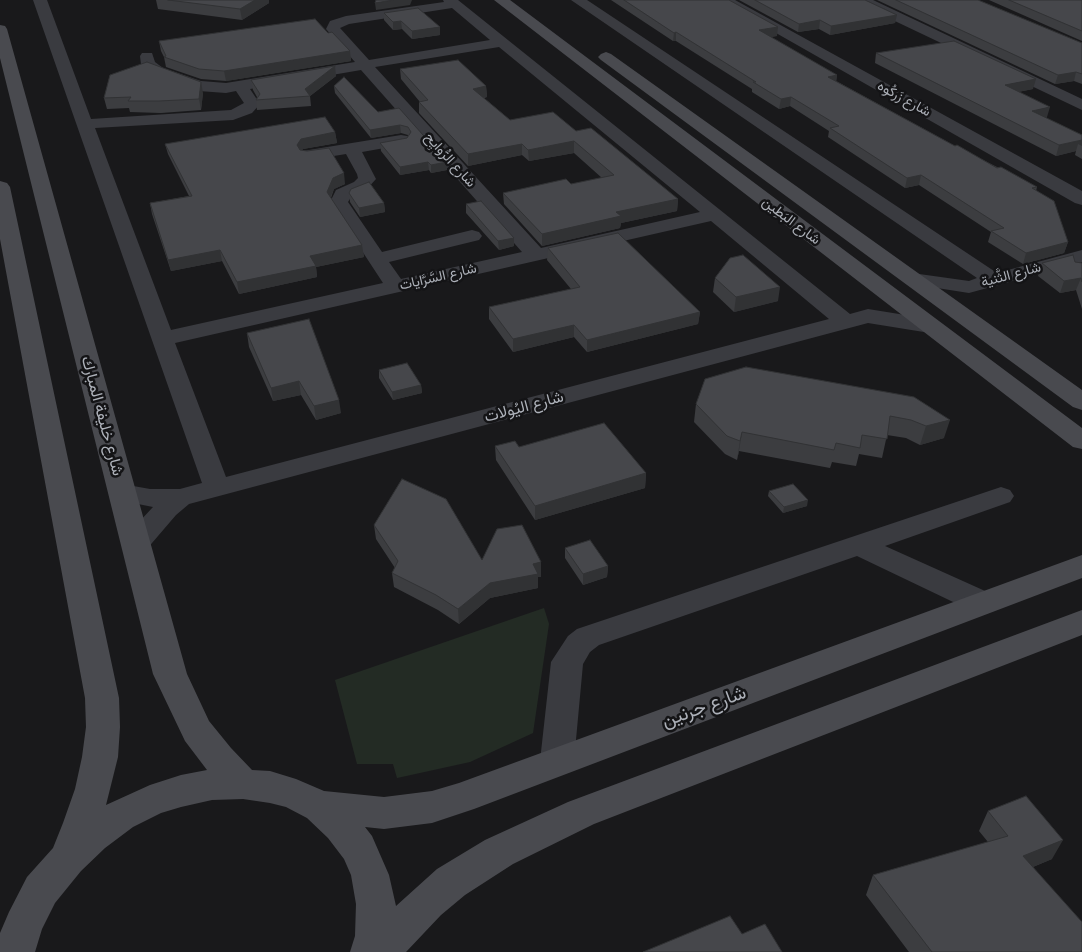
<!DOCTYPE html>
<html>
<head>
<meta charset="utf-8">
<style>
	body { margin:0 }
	canvas { display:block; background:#19191b }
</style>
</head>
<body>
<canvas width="1082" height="952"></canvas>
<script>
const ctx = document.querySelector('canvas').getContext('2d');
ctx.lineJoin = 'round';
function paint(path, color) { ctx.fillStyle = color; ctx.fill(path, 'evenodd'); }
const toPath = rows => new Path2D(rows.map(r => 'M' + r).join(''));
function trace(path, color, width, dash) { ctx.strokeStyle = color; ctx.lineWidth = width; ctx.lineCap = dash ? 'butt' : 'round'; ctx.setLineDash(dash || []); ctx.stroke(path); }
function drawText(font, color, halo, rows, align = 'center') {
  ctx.font = font + ' "IBM Plex Sans",Vazirmatn,sans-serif'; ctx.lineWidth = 5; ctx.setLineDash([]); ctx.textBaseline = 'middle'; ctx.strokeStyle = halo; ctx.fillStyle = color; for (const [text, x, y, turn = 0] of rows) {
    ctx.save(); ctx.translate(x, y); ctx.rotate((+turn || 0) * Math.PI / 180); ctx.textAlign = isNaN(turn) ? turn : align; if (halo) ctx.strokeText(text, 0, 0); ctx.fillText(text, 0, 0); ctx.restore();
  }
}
paint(toPath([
	[544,608,549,624,533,733,470,762,397,778,393,764,357,764,335,680]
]), '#232b24');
paint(toPath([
	[33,0,47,0,91,119,231,110,244,103,236,91,226,93,199,91,153,74,141,64,140,56,142,53,152,53,155,62,163,68,201,81,226,83,355,62,326,29,330,21,346,16,444,2,443,0,458,0,850,314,868,309,930,319,938,321,941,326,938,331,930,333,868,323,189,504,176,515,146,550,136,553,126,550,122,543,126,536,153,507,113,499,109,493,113,487,122,484,150,489,180,489,202,483,33,0],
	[452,8,490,40,369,60,340,28,349,24,452,8],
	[499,47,700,212,541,248,375,67,499,47],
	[361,70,522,252,401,279,389,262,479,240,482,236,479,232,472,230,382,252,348,202,351,197,366,190,376,179,362,152,407,144,410,140,407,136,401,135,309,150,303,151,300,155,303,159,309,160,346,154,357,174,358,178,354,182,336,190,330,202,383,283,171,330,95,128,233,120,252,113,260,104,250,89,361,70],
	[711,221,829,319,226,477,175,343,711,221],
	[571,0,587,0,997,273,1082,250,1082,262,969,293,905,283,902,279,905,275,912,273,969,281,977,278,571,0],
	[718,0,735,0,1082,191,1082,205,1075,203,718,0],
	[855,0,873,0,1082,99,1082,110,857,3,855,0],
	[1001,487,1010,490,1014,496,1010,502,885,546,994,595,998,603,994,611,983,614,972,611,857,556,599,645,590,652,583,664,574,761,569,771,557,775,545,771,540,761,551,662,568,636,577,629,1001,487]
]), '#3a3b40');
paint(toPath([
	[494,0,510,0,1082,428,1082,449,1073,447,494,0],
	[0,25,5,26,7,29,187,674,209,721,231,748,252,770,270,771,296,779,324,791,384,797,432,791,459,783,1082,555,1082,578,474,809,432,823,384,829,365,827,372,836,389,875,396,906,437,869,485,840,568,802,1082,610,1082,635,594,824,513,864,465,895,441,915,406,952,350,952,355,936,356,904,351,875,344,859,328,838,307,818,286,807,270,803,243,799,212,800,181,807,161,813,133,827,105,848,81,871,55,903,42,929,35,952,0,952,0,933,9,912,27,877,53,848,63,823,75,789,82,757,86,727,85,698,0,239,0,181,7,183,10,187,119,698,120,727,118,757,106,805,150,785,181,775,207,770,185,741,153,674,0,58,0,25],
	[606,52,611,54,1082,390,1082,410,1073,407,601,60,598,57,601,54,606,52]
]), '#494a4f');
paint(toPath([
	[156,0,269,0,269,3,242,20,158,9],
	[611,0,729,0,777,36,770,37,837,75,836,81,955,146,1037,187,1036,191,1068,242,1064,253,1023,264,988,242,991,232,919,185,905,188,828,137,829,131,790,106,779,109,752,92,752,89,676,41,673,41],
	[739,0,865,0,897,15,895,23,830,35,819,29,798,32],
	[877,0,978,0,1082,43,1082,84,1074,81,1055,84],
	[989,0,1082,0,1082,41],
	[384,13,440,35,412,39,402,29,393,30,384,20],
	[328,33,350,51,351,61,226,81,201,79,166,67,164,57,161,51,159,41],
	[876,53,1033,89,1018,92,1047,117,1046,118,1082,135,1082,159,1075,155,1076,151,1056,156,875,63],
	[335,66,336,76,310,96,311,106,257,110,256,100,257,97,253,90,251,80],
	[400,69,486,86,487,97,484,98,510,120,576,131,678,199,677,211,621,223,620,228,542,246,504,204,503,193,571,184,602,178,574,153,529,161,522,155,468,166,419,113,419,102,420,102,401,79],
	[110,75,203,93,201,110,161,113,130,112,129,108,107,109,104,98],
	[334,86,378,112,399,108,447,162,447,170,431,173,429,170,400,175,381,151,380,143,407,138,408,135,401,133,371,138,335,93],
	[335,132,337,143,303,149,302,150,345,184,334,189,331,198,362,245,364,257,316,267,317,277,239,294,222,261,171,271,152,214,150,203,189,196,168,154,165,144],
	[349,193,384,203,385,212,360,217,350,202],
	[466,204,514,238,514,246,499,250,466,213],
	[548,248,700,312,698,324,587,352,574,337,513,352,489,319,489,307,571,289,547,260],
	[1075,262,1082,263,1082,309,1076,290,1060,293,1038,276,1042,263],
	[715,278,778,301,734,312,713,292],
	[247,333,341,413,316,420,301,395,273,401,249,347],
	[379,370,421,385,422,393,393,400,379,378],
	[914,397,944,438,920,445,906,438,887,435,882,458,859,454,856,466,832,462,830,468,739,451,737,460,725,454,694,422,696,404],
	[495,446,519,447,646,473,645,488,535,520,496,460],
	[769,491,807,506,783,513,768,496],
	[374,525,482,560,541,577,538,577,538,588,490,598,459,624,438,610,394,587,392,573,395,568,376,539],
	[565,548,608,566,607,577,583,585,565,558],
	[988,811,1052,859,1033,867,1082,952,909,952,866,895,873,875,988,842,979,831]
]), '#3c3d40');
paint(toPath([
	[255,0,269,0,269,3,242,20,240,9],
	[394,0,412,0,410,5,376,10,375,3],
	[897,15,895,23,830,35,831,26],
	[820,20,819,29,798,32,799,24],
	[401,21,402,29,393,30,393,22],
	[440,27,440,35,412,39,412,31],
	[778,27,777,36,758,39,759,30],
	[676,32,676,41,673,41,674,33],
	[350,51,351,61,226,81,224,71],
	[335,66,336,76,310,96,305,89],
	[1076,72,1074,81,1055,84,1058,75],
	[837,75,836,84,828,77],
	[1036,79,1033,89,1002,95,1005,85],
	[201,82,203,93,201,110,199,99],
	[486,86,487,97,473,99,473,89],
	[791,97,790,106,779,109,781,99],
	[1050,107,1047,117,1030,121,1032,111],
	[400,125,401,133,371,138,370,130],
	[335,132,337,143,303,149,298,155,297,145,301,139],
	[1082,140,1082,146,1078,144,1076,151,1056,156,1059,145],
	[574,141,574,153,529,161,528,150],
	[522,144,522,155,468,166,468,154],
	[428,162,429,170,400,175,400,167],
	[447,162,447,170,431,173,431,165],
	[344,173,345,184,334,189,328,203,327,192,333,178],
	[921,175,919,185,905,188,907,178],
	[678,199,677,211,621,223,620,228,542,246,542,234,616,212],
	[384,203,385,212,360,217,359,208],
	[514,238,514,246,499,250,498,241],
	[1068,242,1064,253,1023,264,1026,253],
	[362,245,364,257,316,267,317,277,239,294,237,282,310,256],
	[220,250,222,261,171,271,168,260],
	[1081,278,1076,290,1060,293,1064,281],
	[780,287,778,301,734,312,736,297],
	[700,312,698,324,587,352,587,340],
	[574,325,574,337,513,352,513,339],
	[299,381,301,395,273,401,271,388],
	[421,385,422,393,393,400,392,392],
	[339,400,341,413,316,420,314,406],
	[950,420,944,438,920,445,926,426],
	[742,432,739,451,737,460,740,441],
	[646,473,645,488,535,520,535,506],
	[808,500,807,506,783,513,784,507],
	[541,562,541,577,538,577,538,588,490,598,459,624,458,609,490,583,533,564],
	[608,566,607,577,583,585,583,574],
	[1063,840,1052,859,1013,875,1023,856]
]), '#313234');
const building = toPath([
	[168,0,255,0,240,9,168,0],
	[376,0,394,0,375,3,376,0],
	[624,0,729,0,778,27,759,30,837,75,828,77,955,146,957,145,997,168,1001,167,1037,187,1032,188,1054,201,1068,242,1026,253,991,231,1004,228,921,175,907,178,830,128,839,126,791,97,781,99,753,82,756,82,676,32,674,33,624,0],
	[755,0,865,0,897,15,831,26,820,20,799,24,755,0],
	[896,0,978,0,1082,43,1082,74,1076,72,1058,75,896,0],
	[1009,0,1082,0,1082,31,1009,0],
	[418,8,440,27,412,31,401,21,393,22,384,13,418,8],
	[315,19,328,33,332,32,350,51,224,71,199,69,164,57,166,56,159,41,315,19],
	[954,41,1036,79,1005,85,1050,107,1032,111,1082,135,1082,140,1059,145,876,53,954,41],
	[458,60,486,86,473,89,510,120,553,112,576,131,591,128,678,199,616,212,621,216,542,234,503,193,566,179,571,184,614,175,574,141,528,150,522,144,468,154,419,102,428,100,400,69,458,60],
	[147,62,201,82,199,99,159,101,128,101,131,97,104,98,110,75,147,62],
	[335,66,305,89,310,96,256,100,260,94,251,80,335,66],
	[344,77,378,112,399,108,447,162,431,165,428,162,400,167,380,143,407,138,411,132,408,127,400,125,370,130,334,86,344,77],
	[325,117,335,132,301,139,297,145,300,150,307,151,329,148,344,173,333,178,327,192,362,245,310,256,316,266,237,282,220,250,168,260,150,203,192,196,165,144,325,117],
	[369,182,384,203,359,208,349,193,351,189,369,182],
	[481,201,514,238,498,241,466,204,481,201],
	[618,233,700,312,587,340,574,325,513,339,489,307,580,287,548,248,618,233],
	[743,255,780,287,736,297,715,278,730,258,743,255],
	[1073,255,1075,262,1082,263,1082,282,1081,278,1064,281,1042,263,1073,255],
	[309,319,339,400,314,406,299,381,271,388,247,333,309,319],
	[407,363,421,385,392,392,379,370,407,363],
	[746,367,914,397,950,420,926,426,911,420,890,416,887,439,862,435,860,448,836,443,834,450,742,432,740,441,727,436,696,404,705,379,746,367],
	[604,423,646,473,535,506,495,446,515,441,519,447,604,423],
	[402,479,446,499,482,560,497,529,522,525,541,562,533,564,538,574,490,583,458,609,436,595,392,573,398,561,374,525,402,479],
	[793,484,808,500,784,507,769,491,793,484],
	[590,540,608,566,583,574,565,548,590,540],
	[1026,796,1063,840,1023,856,1082,922,1082,952,932,952,873,875,1008,836,988,811,1026,796],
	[730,916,742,934,765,924,782,952,643,952,730,916]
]);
paint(building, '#46474b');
trace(building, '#313234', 1);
drawText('14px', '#adb1b9', '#141416', [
	["شارع زَركُوه",904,99,29],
	["شارع الرُّوايِح",450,160,48],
	["شارع البَطِين",791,221,37],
	["شارع الثَّنية",1011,275,-15],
	["شارع السَّرَّايات",438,277,-13]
]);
drawText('16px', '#adb1b9', '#141416', [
	["شارع اليُولات",524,407,-15],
	["شارع خليفة المبارك",102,416,75]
]);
drawText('19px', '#adb1b9', '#141416', [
	["شارع جرنين",704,707,-20]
]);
</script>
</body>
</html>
